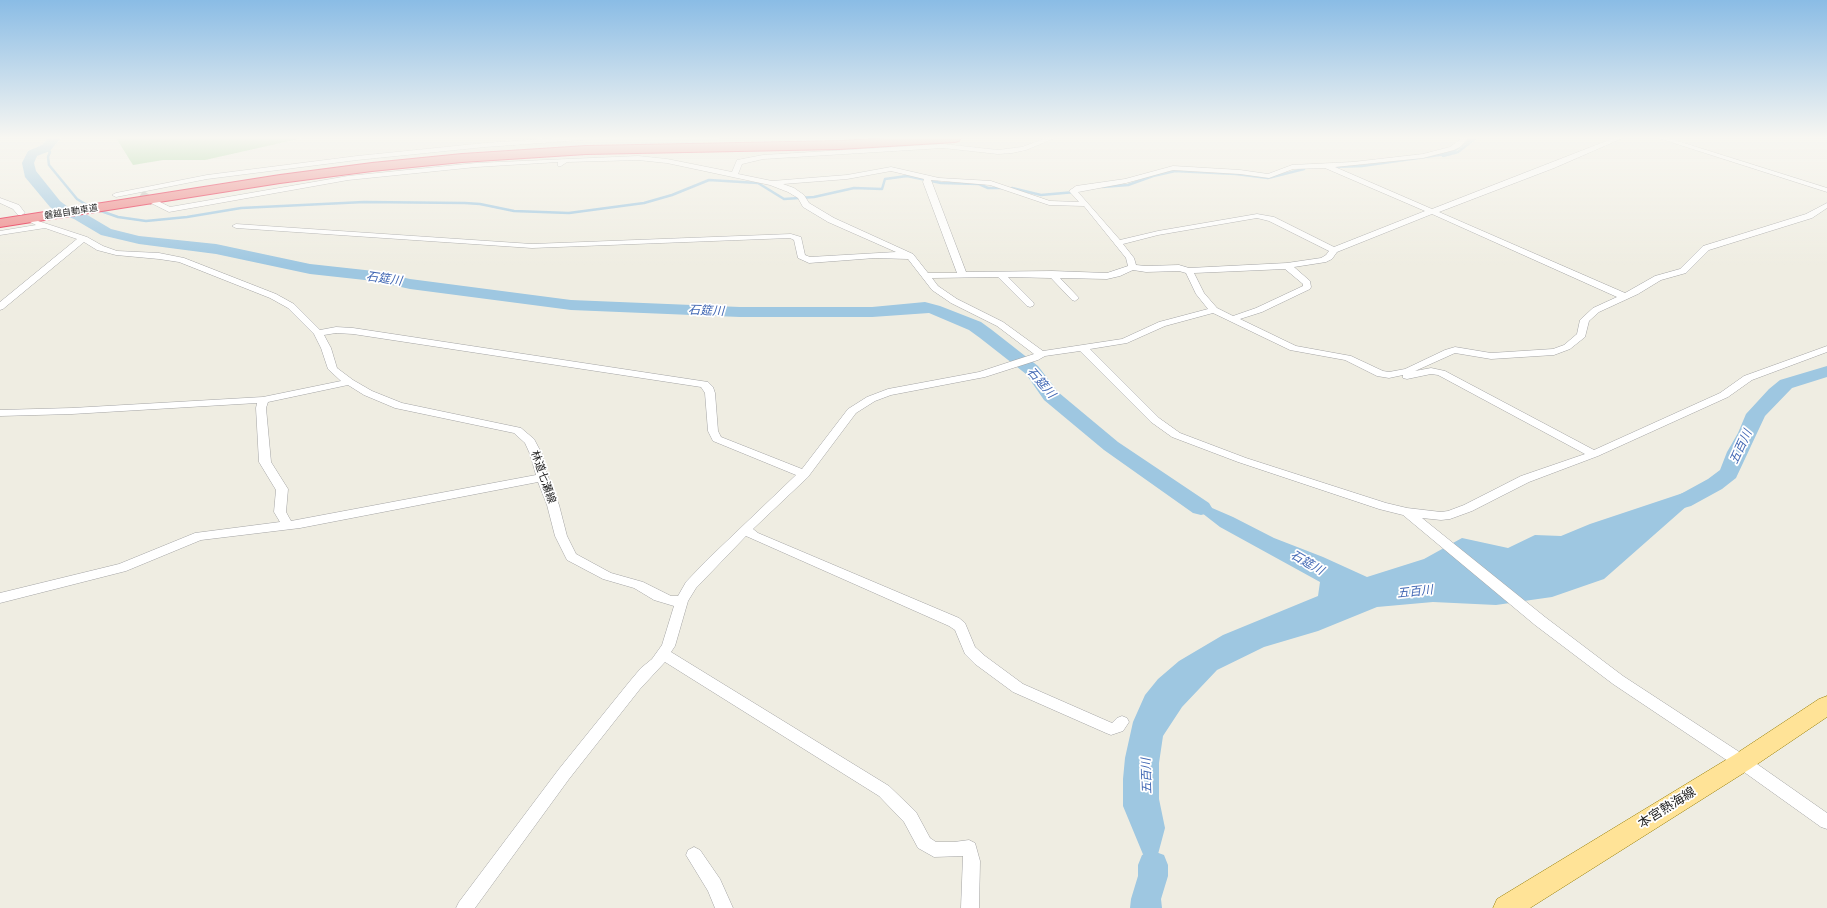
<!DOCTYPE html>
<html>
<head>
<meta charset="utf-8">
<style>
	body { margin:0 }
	canvas { display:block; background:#efede2 }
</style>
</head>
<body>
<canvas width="1827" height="908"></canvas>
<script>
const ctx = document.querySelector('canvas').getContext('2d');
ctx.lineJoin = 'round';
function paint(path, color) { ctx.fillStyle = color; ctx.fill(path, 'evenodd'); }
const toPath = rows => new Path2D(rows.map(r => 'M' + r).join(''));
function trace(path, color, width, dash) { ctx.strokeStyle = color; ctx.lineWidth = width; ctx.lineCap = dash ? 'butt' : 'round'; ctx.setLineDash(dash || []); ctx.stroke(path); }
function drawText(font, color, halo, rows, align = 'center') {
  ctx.font = font + ' "PT Sans","Noto Sans JP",sans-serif'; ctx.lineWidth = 3.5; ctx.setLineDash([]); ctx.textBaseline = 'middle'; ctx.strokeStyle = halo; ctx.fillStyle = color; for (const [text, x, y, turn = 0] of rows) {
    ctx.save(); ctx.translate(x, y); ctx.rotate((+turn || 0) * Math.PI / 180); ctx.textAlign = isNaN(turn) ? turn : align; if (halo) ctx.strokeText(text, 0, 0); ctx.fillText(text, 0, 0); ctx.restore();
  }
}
paint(toPath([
	[116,138,303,138,205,160,163,160,133,165]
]), '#9bd293');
paint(toPath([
	[1713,483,1604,579,1552,597,1496,605,1433,602,1377,607,1318,631,1264,647,1217,670,1182,707,1163,736,1159,763,1159,799,1165,828,1157,858,1159,873,1154,884,1148,892,1147,864,1123,806,1123,779,1125,758,1133,722,1145,695,1158,679,1179,661,1223,635,1318,596,1320,582,1220,527,1175,492,1233,517,1274,538,1323,557,1367,577,1424,559,1462,538,1508,548,1535,535,1561,536,1590,524]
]), '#9ec7e1');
trace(toPath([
	[46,148,50,152,48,157,49,165,77,199,90,207],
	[1443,156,1458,152,1476,138],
	[1332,167,1362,166,1439,155,1454,151,1472,138],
	[1102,187,1128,185,1153,176,1175,171,1236,174,1268,178,1304,169],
	[1012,188,1041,195,1075,192],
	[98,210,118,217,146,221,187,217,241,208,364,202,465,203,480,204,514,211,569,213,644,203,672,195,709,180,758,183,784,199,814,197,854,188,882,189,885,179,907,176,941,183,979,184,988,188,1004,188]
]), '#9ec7e1', 2.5);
paint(toPath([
	[48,138,61,138,50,151,37,156,34,163,36,171,60,201,68,207,84,213,111,229,139,236,216,244,310,264,374,271,410,279,571,300,740,307,872,307,925,302,940,306,981,322,992,330,1038,366,1058,392,1118,442,1209,503,1212,508,1209,513,1201,515,1193,513,1104,450,1044,400,1026,374,980,338,969,330,929,313,872,317,740,317,571,310,410,289,374,281,310,274,216,254,139,244,101,235,74,219,58,213,50,207,25,177,22,163,28,151,42,145,48,138],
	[1827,366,1827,377,1792,388,1765,416,1736,478,1722,489,1691,506,1684,508,1677,506,1673,501,1677,496,1708,479,1720,470,1727,452,1738,433,1746,414,1769,389,1780,380,1827,366],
	[1153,851,1164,855,1168,865,1168,876,1161,899,1162,908,1130,908,1131,899,1138,876,1138,865,1142,855,1153,851]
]), '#9ec7e1');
trace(toPath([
	[579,154,583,143],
	[141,194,153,202]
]), '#c5c3bb', 8, [8, 4]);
const minor = toPath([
	[554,138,721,138,718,140,583,140,485,147,357,160,207,179,116,197,112,195,116,193,207,175,357,156,485,143,554,138],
	[1046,138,1055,138,1026,150,1012,153,998,154,943,148,763,159,742,164,738,174,772,181,847,175,891,167,939,178,991,181,1050,201,1079,202,1069,191,1076,186,1125,179,1173,166,1240,170,1268,174,1292,165,1353,162,1423,154,1450,147,1462,138,1469,138,1460,147,1454,150,1423,158,1335,167,1432,209,1614,138,1623,138,1554,168,1439,212,1625,293,1655,276,1680,269,1703,246,1806,214,1827,203,1827,208,1812,218,1709,250,1686,273,1661,280,1638,294,1599,312,1589,321,1585,337,1570,349,1554,355,1491,359,1455,353,1415,371,1431,368,1445,371,1594,450,1720,393,1744,376,1827,346,1827,352,1752,380,1728,397,1598,456,1529,482,1472,511,1450,519,1441,520,1422,518,1545,617,1623,676,1747,757,1827,813,1827,829,1821,827,1737,767,1613,684,1535,625,1403,515,1379,509,1238,462,1172,437,1151,422,1080,351,1045,356,1038,360,985,377,891,395,875,401,856,413,808,477,753,529,758,533,959,618,965,623,975,647,985,656,1023,684,1112,723,1117,718,1122,716,1127,718,1129,722,1123,731,1111,735,1106,733,1013,692,975,664,965,654,955,630,949,626,746,536,696,588,688,601,675,646,671,652,889,786,916,812,930,838,936,842,954,842,969,840,975,843,980,861,979,908,961,908,963,856,934,857,918,848,904,822,879,796,665,662,640,689,569,779,475,908,456,908,459,902,559,769,630,681,641,668,652,659,662,645,674,606,654,600,634,588,603,579,567,560,555,536,547,505,538,482,300,528,201,540,126,571,0,603,0,593,119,564,195,533,280,522,274,512,276,490,259,462,256,408,257,403,72,414,0,416,0,410,72,408,263,397,341,381,328,369,321,348,314,334,288,308,270,298,179,262,159,259,116,255,97,250,84,242,3,309,0,310,0,302,77,239,45,228,0,235,0,231,36,225,28,221,32,219,87,237,103,246,117,251,159,253,184,258,276,294,294,304,320,330,336,327,353,328,708,382,713,387,715,393,718,431,721,437,802,469,848,409,867,397,888,389,979,372,1034,354,997,326,951,303,932,290,908,259,875,258,809,263,798,258,794,240,790,238,532,248,236,228,232,226,236,224,532,244,791,234,801,237,805,255,810,257,896,252,828,222,803,207,798,198,788,192,770,185,667,163,638,160,567,162,561,166,558,166,558,162,476,167,348,180,169,212,149,202,153,200,156,200,170,207,348,176,476,163,638,156,667,159,732,172,737,160,763,155,943,144,998,150,1022,147,1046,138],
	[1325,168,1425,211,1334,247,1274,217,1257,214,1158,231,1120,240,1078,192,1126,183,1173,170,1240,174,1269,178,1293,169,1325,168],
	[891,171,924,179,923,182,957,273,928,273,913,254,834,218,809,203,804,195,794,188,783,184,847,179,891,171],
	[931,180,990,185,1049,205,1084,206,1126,258,1128,266,1107,273,1052,271,966,272,931,180],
	[1432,214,1617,297,1593,308,1580,320,1577,334,1564,345,1553,349,1491,353,1455,347,1445,350,1405,369,1389,372,1383,371,1351,356,1296,346,1240,319,1262,312,1310,289,1311,287,1310,281,1294,267,1326,262,1332,259,1337,252,1432,214],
	[1257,218,1269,221,1329,251,1326,255,1321,258,1287,263,1189,268,1179,265,1146,266,1136,265,1134,258,1123,244,1158,235,1257,218],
	[1285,269,1303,284,1303,286,1256,308,1233,316,1217,308,1204,293,1194,273,1285,269],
	[1133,270,1146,272,1179,271,1186,273,1196,294,1208,309,1159,322,1122,339,1043,351,1003,322,957,299,938,286,932,278,998,277,1027,306,1030,307,1033,306,1034,304,1033,302,1008,277,1051,278,1072,300,1075,301,1079,298,1060,278,1107,279,1120,276,1133,270],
	[1213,313,1290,350,1345,360,1377,376,1389,378,1403,375,1403,378,1407,379,1431,374,1438,375,1585,454,1521,476,1464,505,1448,511,1441,512,1407,508,1386,503,1246,458,1180,433,1159,418,1090,349,1127,343,1165,326,1213,313],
	[336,333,353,334,701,387,705,393,708,431,713,441,796,475,706,561,686,582,678,596,671,596,643,582,611,573,576,554,567,536,559,505,545,469,542,454,534,439,521,428,402,403,372,391,353,380,337,368,331,348,324,335,336,333],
	[348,385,364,395,395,408,514,433,525,443,530,454,536,475,291,521,286,512,288,489,271,462,266,408,268,402,348,385],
	[1658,138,1668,138,1827,188,1827,192,1658,138],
	[0,198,19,205,25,213,21,215,18,215,13,209,0,203,0,198],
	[694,847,700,850,720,879,733,908,715,908,708,891,686,855,688,850,694,847]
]);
const primary = toPath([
	[1827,696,1827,717,1750,769,1530,908,1493,908,1497,899,1734,755,1819,699,1827,696]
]);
const motorway = toPath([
	[893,138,961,138,959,141,955,142,839,149,586,154,462,162,372,171,280,183,0,227,0,219,280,175,372,163,462,154,586,146,839,141,893,138]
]);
trace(minor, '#a4a4a4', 1);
trace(primary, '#967d00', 1);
trace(motorway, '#e7153b', 2);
paint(minor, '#fff');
paint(primary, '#ffe397');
paint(motorway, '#ee8385');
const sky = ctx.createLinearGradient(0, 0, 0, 265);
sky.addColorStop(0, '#8abce5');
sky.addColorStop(0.52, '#f8f7f2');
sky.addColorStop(1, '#f8f7f200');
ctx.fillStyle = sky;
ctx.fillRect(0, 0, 1827, 265);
drawText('9px', '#1d1d1d', '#fff', [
	["磐越自動車道",71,212,-9]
]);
drawText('11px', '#1d1d1d', '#fff', [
	["林道七瀬線",543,477,71]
]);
drawText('italic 12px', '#4268b4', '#fff', [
	["石筵川",384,279,8],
	["石筵川",706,311,2],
	["石筵川",1041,383,49],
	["五百川",1741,447,-65],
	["石筵川",1307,563,30],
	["五百川",1415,592,-6],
	["五百川",1147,776,-92]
]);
drawText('13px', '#1d1d1d', '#fff', [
	["本宮熱海線",1667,808,-32]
]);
</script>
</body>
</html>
